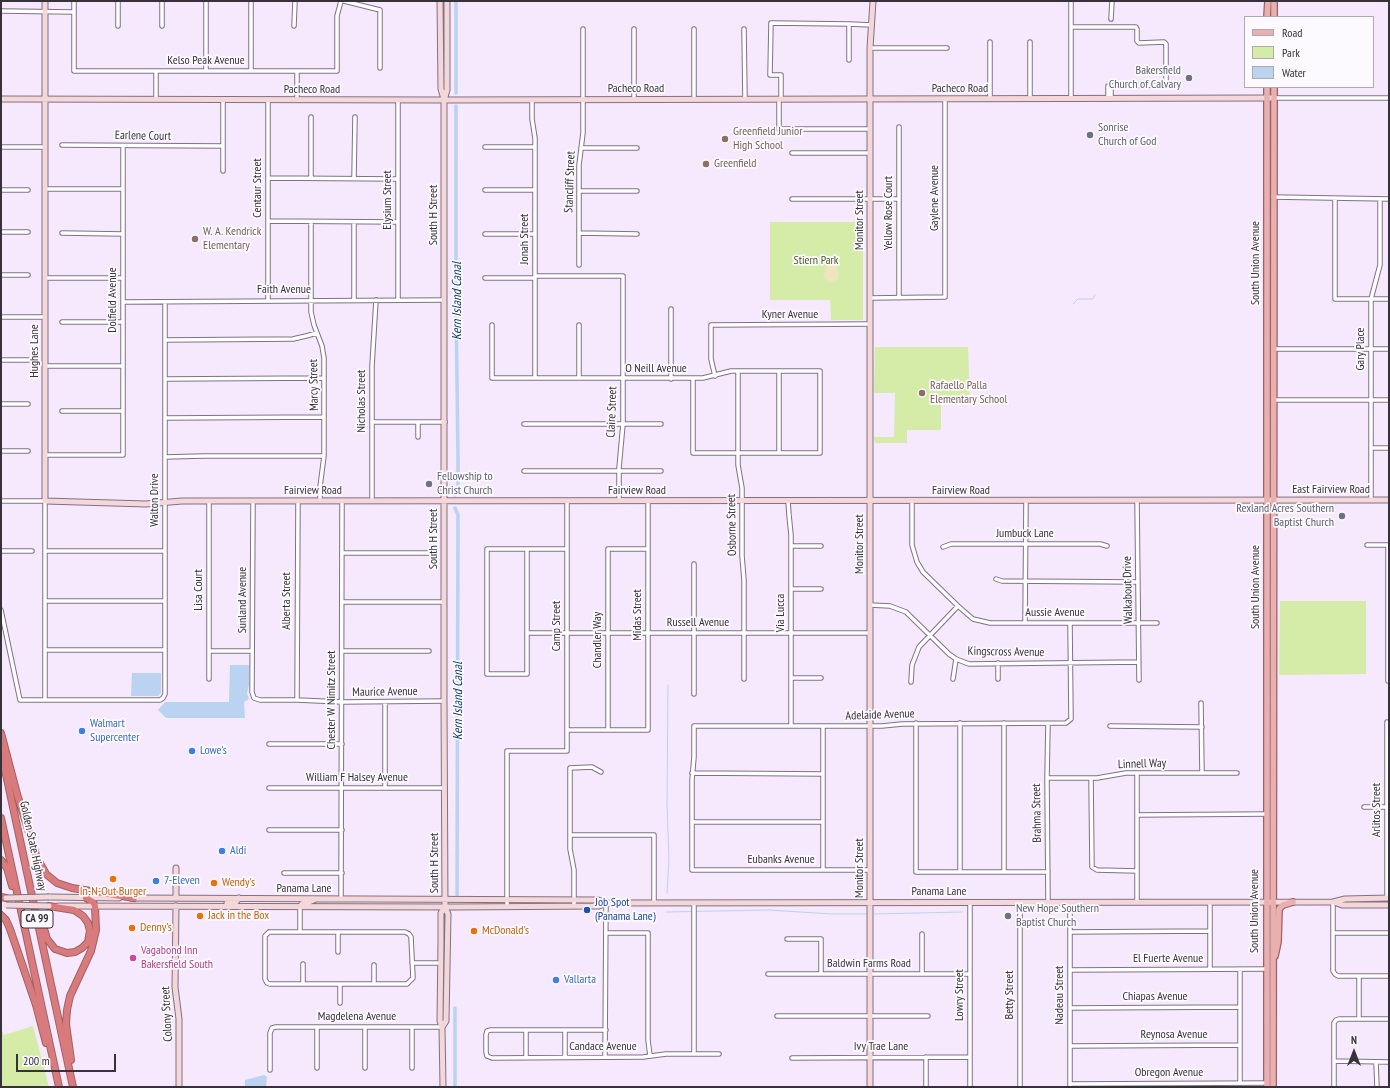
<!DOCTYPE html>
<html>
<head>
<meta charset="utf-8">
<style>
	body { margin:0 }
	#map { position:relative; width:1390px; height:1088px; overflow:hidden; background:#f6e8fd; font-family:"PT Sans Narrow",sans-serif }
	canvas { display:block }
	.frame { position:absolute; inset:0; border:2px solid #37313a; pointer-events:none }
	.legend { position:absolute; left:1244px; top:16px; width:130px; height:72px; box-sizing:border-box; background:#fdfaff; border:1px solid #aeaab0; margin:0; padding:5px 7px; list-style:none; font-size:12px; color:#37313a }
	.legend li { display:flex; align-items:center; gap:8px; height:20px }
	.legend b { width:20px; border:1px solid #aeaab0 }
	.north { position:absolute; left:1334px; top:1032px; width:40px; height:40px; -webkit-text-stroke:3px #fdfaff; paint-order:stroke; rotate:0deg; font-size:11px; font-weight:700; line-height:16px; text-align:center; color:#37313a }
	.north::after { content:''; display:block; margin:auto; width:14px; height:18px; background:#37313a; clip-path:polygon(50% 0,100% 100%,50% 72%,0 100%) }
	.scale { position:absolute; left:16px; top:1054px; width:100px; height:18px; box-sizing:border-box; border:2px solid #37313a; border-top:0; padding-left:5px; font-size:12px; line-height:14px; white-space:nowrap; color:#37313a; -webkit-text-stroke:3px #fdfaff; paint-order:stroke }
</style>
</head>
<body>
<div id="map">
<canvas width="1390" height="1088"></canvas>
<div class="frame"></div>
<ul class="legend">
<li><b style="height:5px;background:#e8b0b0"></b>Road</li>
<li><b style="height:11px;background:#d4eca8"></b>Park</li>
<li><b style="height:11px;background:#b9d3f0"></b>Water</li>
</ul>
<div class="north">N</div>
<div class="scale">200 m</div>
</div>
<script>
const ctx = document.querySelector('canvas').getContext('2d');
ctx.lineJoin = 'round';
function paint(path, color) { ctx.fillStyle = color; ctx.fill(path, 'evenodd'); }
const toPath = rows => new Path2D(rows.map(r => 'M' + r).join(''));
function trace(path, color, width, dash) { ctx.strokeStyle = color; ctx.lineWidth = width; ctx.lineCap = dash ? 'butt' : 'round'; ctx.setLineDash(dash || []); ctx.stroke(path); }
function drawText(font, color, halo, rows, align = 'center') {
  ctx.font = font + ' "PT Sans Narrow",sans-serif'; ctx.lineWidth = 3.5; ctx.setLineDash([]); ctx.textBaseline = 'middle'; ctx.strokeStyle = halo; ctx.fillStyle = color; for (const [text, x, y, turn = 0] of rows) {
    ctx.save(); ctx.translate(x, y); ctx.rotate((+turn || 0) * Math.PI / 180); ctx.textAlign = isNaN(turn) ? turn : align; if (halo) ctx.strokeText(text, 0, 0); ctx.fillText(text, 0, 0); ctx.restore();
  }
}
paint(toPath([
	[770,222,863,222,863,320,831,320,830,300,770,300],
	[875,347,968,347,970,403,941,404,941,430,907,430,907,443,875,443,874,437,894,437,895,393,874,393],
	[1280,601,1366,601,1366,674,1279,675],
	[33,1026,49,1087,1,1087,1,1028,4,1035]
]), '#d4eca8');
paint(toPath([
	[828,255,833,256,839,274,837,280,832,283,827,281,823,276,827,266,826,258]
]), '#eee5bf');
paint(toPath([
	[230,665,249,665,249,685,247,693,249,699,244,702,245,718,166,718,158,710,165,702,229,702],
	[132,673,161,673,161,693,158,696,131,696],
	[264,1075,267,1077,266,1087,245,1087,245,1080]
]), '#b9d3f0');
trace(toPath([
	[1073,304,1078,299,1093,299,1095,295],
	[667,893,669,860,667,804,668,685],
	[666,912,768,910,833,914,867,914],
	[873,914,962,912]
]), '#b9d3f0', 1);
trace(toPath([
	[456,93,456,1],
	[455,495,458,487,458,459,456,303,456,106],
	[455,508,458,515,457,895],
	[455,1087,455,1008]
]), '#b9d3f0', 3.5);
const street = toPath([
	[74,1,74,71,337,71,337,16,341,1],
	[344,1,380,10,380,68],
	[1,11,74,12],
	[1111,19,1112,1],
	[849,24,872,25],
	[118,26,118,1],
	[162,26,162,1],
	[294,26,295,1],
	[1071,27,1136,27,1137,29,1137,41,1139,43,1164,42,1166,44,1166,83,1164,85,1111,86],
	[634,29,634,99],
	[694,29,694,99],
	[744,29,745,99],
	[870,48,947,48],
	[206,71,206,1],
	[251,71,251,1],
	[1272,98,1389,98],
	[156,99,156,71],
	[779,99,779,129,870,129],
	[781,99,781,75,770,75,771,23,849,24,849,60],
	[990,99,990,42],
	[1030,99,1030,42],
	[1071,99,1071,1],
	[1108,99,1108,86,1111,86,1111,99],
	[297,100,297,71],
	[532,100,532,119,535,138,535,378],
	[62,145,223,146],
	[1,147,45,147],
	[485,147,535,147],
	[581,148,637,148],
	[792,153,870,153],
	[223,171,223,99],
	[268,178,398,179],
	[311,178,311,117],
	[354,178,355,117],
	[45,189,123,189],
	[1,190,28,190],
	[485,190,535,190],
	[579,191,637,191],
	[1273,197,1389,199],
	[792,199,899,199],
	[1335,199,1335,299,1389,299],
	[268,221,398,222],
	[311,222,311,312,314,325,322,346,324,358,324,456,320,487,320,501],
	[1,232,28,232],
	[62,233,123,234],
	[579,233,637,234],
	[485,234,535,234],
	[579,265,579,165,583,133,583,29],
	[1,275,28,275],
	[535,276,623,276,623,424,619,468,619,501],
	[45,278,123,278],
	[485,278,535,278],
	[870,298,945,297,945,99],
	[899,298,899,127],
	[268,300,268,99],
	[354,300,354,222],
	[398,300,398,100],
	[123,302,444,300],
	[1,317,45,317],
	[62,322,123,322],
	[492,325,492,378,703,378,731,371,820,371,820,453,693,453,693,379],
	[165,340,293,339,306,336,317,333],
	[1273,349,1389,349],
	[1,360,28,360],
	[45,366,123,366],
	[738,371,738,465,742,488,742,556,744,580,744,679],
	[779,371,779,453],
	[715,376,711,359,711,325,870,324],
	[579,378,579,325],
	[165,379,324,378],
	[671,379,671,309],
	[1273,400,1389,400],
	[1,404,28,404],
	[62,411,123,411],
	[165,418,324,417],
	[372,422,445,422],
	[418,422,418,437],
	[524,424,661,424],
	[1371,448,1389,448],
	[1,451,28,451],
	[45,455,123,455,123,146],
	[165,457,204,456,324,456],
	[524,471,661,471],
	[1137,500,1139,680],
	[1371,500,1371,299,1380,265,1380,199],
	[1,501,45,501,45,700],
	[253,501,252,692,254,698,260,700,297,700,342,702,444,701],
	[372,501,372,366,376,300],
	[788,501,789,515,791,535,791,726],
	[912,501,912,545,917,562,923,572,958,606,973,619,990,623,1157,623],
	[1367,545,1389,545],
	[1388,545,1388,681,1389,681],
	[791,546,821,546],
	[943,547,951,544,1100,544,1107,546],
	[527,549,527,674,487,674,487,549,567,549],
	[1,551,32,551],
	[45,551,165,551],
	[342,553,429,553],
	[996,579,1002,581,1137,582],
	[791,589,821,589],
	[45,601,165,601],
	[342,602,444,602],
	[870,605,890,606,906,612,949,654,956,659,969,664,1139,662],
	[1,610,20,700,160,700,163,698,165,694,165,302],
	[1025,623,1026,501],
	[527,633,870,633],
	[45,650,165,650],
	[209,651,252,651],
	[342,651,429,651],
	[998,663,998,679],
	[791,678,821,678],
	[209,679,209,501],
	[953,679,956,659],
	[911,682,912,665,919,647,958,606],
	[694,694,694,564],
	[297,700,298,501],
	[1201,703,1202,773],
	[916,723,916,872,1048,872],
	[1110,726,1202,727],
	[567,730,648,730,648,501],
	[608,730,608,549,648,549],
	[269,744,342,744],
	[692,773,823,774],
	[1137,773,1137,902],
	[1047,778,1097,778,1126,773,1237,773],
	[1091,778,1092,867,1097,870,1137,871],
	[269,788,444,788],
	[385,788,385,702],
	[1364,807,1387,807],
	[1137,815,1267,814],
	[692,822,823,822],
	[269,830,342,830],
	[570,835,654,835,654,903],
	[823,870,823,726],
	[870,870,692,870,692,780,694,757,694,726,882,726,902,724,1066,723,1071,719,1070,623],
	[960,872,960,723],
	[1004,872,1004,723],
	[284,873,342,873],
	[1387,898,1387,722],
	[341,899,342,501],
	[970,902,970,1087],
	[1020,902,1020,1087],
	[1048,902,1047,778,1048,724],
	[1070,902,1070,1087],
	[1210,902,1210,969],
	[1333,902,1333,971,1335,974,1338,976,1389,976],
	[574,906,574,870,570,849,570,768,592,767,601,772],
	[300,907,300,932],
	[507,907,507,751,567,751,567,501],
	[269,932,405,932,409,934,411,937,413,978,407,984,270,984,267,983,265,979,265,936,269,932],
	[1070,932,1210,931],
	[606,933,648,933,648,1040,650,1056],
	[1334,933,1389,933],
	[922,934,922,974],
	[787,939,821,939,821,974],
	[338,952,338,932],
	[412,963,441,963],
	[303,964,303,984],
	[374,965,374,984],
	[1240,969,1240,1083],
	[1070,970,1267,969],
	[768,974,970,974],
	[1359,976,1359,1019],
	[340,984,340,1003],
	[1070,1008,1239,1007],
	[777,1016,928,1016],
	[526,1030,526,1058],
	[565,1030,565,1057],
	[606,1030,491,1030,487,1031,486,1035,486,1052,487,1056,492,1058,643,1057,666,1054,719,1054],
	[1070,1046,1240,1045],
	[694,1054,694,903],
	[605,1057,606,903],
	[926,1057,926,1087],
	[792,1058,970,1057],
	[1334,1061,1389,1062],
	[1376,1062,1377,1087],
	[317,1068,317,1027],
	[365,1068,365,1027],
	[412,1068,412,1027],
	[270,1070,270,1033,272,1028,276,1027,442,1027],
	[1070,1084,1267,1083],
	[1334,1087,1334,1023,1336,1020,1339,1019,1389,1019]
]);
const secondary = toPath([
	[45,1,45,501,146,504,182,501,1389,500],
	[440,1,441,89,444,99],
	[1,99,444,100,1271,98],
	[176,868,176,898],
	[49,897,119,898],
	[131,898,598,900,606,903],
	[1334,902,1342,905,1389,905],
	[227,903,236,902,239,898],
	[58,906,454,907,599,906,606,903,1333,902,1345,899,1389,898],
	[176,906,175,987,179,1019,179,1087],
	[300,907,302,904,309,902,314,900],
	[442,1027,446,1021,448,914,445,907,444,701,444,100,447,90,447,1],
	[443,1087,442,1027,440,1021,441,941,441,913,445,907],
	[870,1087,870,48,873,1]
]);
const primary = toPath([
	[1267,17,1268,1],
	[1274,17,1274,1],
	[1275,956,1278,942,1279,909,1283,905,1293,902],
	[1267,1087,1267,87],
	[1273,1087,1274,87]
]);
const highway = toPath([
	[1,733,17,794,37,858,46,874,57,883,72,888,134,898],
	[1,751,73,1087],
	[1,818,59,1087],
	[1,860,7,868,12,886],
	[1,897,6,898],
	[40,914,47,939,55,949,67,953,75,952,82,948,88,942,90,931,88,923,83,916,74,910,49,906],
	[1,915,6,920,10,929,36,1005,46,1043],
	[71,1060,66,1024,67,1010,70,996,91,951,96,930,95,906,93,902,86,898]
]);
trace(street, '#807187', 5.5);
trace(secondary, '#807187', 7);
trace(primary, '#a06165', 8);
trace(highway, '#a06165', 8);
trace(street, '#fff', 3.5);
trace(secondary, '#f4d7d8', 5);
trace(primary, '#e8b0b0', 5.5);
trace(highway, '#d97b7c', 6);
const secondaryBridge = toPath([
	[6,898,49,897],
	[6,905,49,906]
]);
trace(secondaryBridge, '#807187', 7, []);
trace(secondaryBridge, '#f4d7d8', 5);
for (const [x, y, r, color] of [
	[1189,78,4,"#6b7280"],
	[1090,135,4,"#6b7280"],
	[725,139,4,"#8d6e63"],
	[706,164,4,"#8d6e63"],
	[195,239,4,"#8d6e63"],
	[922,393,4,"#8d6e63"],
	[429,484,4,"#6b7280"],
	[1342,516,4,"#6b7280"],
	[82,731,4,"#3f7fe0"],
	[192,751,4,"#3f7fe0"],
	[222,851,4,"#3f7fe0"],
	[113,879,4,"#e8710a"],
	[156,881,4,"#3f7fe0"],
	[214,883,4,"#e8710a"],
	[587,910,4,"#1a4fb4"],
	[200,916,4,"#e8710a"],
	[1008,916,4,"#6b7280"],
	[132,928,4,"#e8710a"],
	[474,931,4,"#e8710a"],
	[133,958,4,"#d1479c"],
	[556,980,4,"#3f7fe0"]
]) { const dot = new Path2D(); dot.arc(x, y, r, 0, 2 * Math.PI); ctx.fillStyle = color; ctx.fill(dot); trace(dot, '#fdfaff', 1.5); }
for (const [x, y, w] of [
	[37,919,32]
]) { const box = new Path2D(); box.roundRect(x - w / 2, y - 9, w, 18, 3); ctx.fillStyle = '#fdfaff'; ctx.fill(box); trace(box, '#37313a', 1); }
drawText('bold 11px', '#37313a', null, [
	["CA 99",37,919]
]);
drawText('12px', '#37313a', '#fdfaff', [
	["Kelso Peak Avenue",206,61],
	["Pacheco Road",636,89],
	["Pacheco Road",960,89],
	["Pacheco Road",312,90],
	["Earlene Court",143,136,1],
	["Stancliff Street",570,182,-88],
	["Centaur Street",258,188,-90],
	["Gaylene Avenue",935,198,-90],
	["Elysium Street",388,200,-90],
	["Yellow Rose Court",889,213,-90],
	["South H Street",434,215,-90],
	["Monitor Street",860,220,-90],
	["Jonah Street",525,239,-90],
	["South Union Avenue",1256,263,-90],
	["Faith Avenue",284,290],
	["Dolfield Avenue",113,300,-90],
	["Kyner Avenue",790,315],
	["Gary Place",1361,349,-90],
	["Hughes Lane",35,351,-90],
	["O Neill Avenue",656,369],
	["Marcy Street",314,385,-91],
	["Nicholas Street",362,401,-90],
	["Claire Street",612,412,-88],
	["East Fairview Road",1331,490],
	["Fairview Road",313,491],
	["Fairview Road",637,491],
	["Fairview Road",961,491],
	["Walton Drive",155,500,-90],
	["Osborne Street",732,525,-91],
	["Jumbuck Lane",1025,534],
	["South H Street",434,539,-90],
	["Monitor Street",860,544,-90],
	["South Union Avenue",1256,587,-90],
	["Lisa Court",199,590,-90],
	["Walkabout Drive",1128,590,-91],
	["Sunland Avenue",243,600,-90],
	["Alberta Street",287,601,-90],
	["Via Lucca",781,613,-90],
	["Aussie Avenue",1055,613],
	["Midas Street",638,615,-90],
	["Russell Avenue",698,623],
	["Camp Street",557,626,-90],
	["Chandler Way",598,640,-90],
	["Kingscross Avenue",1006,652,1],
	["Maurice Avenue",385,692,-1],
	["Chester W Nimitz Street",332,700,-90],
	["Adelaide Avenue",880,715,-2],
	["Linnell Way",1142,764,-2],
	["William F Halsey Avenue",357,778],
	["Arlitos Street",1377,810,-90],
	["Brahma Street",1037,813,-91],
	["Golden State Highway",33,846,78],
	["Eubanks Avenue",781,860],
	["South H Street",435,863,-90],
	["Monitor Street",860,868,-90],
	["Panama Lane",304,889],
	["Panama Lane",939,892],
	["South Union Avenue",1255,911,-90],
	["El Fuerte Avenue",1168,959],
	["Baldwin Farms Road",869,964],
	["Lowry Street",960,995,-90],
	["Betty Street",1010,995,-90],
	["Nadeau Street",1060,995,-90],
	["Chiapas Avenue",1155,997],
	["Colony Street",167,1014,-93],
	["Magdelena Avenue",357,1017],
	["Reynosa Avenue",1174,1035],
	["Candace Avenue",603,1047],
	["Ivy Trae Lane",881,1047],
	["Obregon Avenue",1169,1073]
]);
drawText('12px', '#5b616d', '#fdfaff', [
	["Bakersfield",1181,71,"right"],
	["Church of Calvary",1181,85,"right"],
	["Sonrise",1098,128],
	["Church of God",1098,142],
	["Fellowship to",437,477],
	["Christ Church",437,491],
	["Rexland Acres Southern",1334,509,"right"],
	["Baptist Church",1334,523,"right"],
	["New Hope Southern",1016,909],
	["Baptist Church",1016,923]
], 'left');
drawText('12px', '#785e54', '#fdfaff', [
	["Greenfield Junior",733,132],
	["High School",733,146],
	["Greenfield",714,164],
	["W. A. Kendrick",203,232],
	["Elementary",203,246],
	["Rafaello Palla",930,386],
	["Elementary School",930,400]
], 'left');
drawText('12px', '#4a5d1e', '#fdfaff', [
	["Stiern Park",816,261]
]);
drawText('12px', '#366cbe', '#fdfaff', [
	["Walmart",90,724],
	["Supercenter",90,738],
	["Lowe's",200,751],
	["Aldi",230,851],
	["7-Eleven",164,881],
	["Vallarta",564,980]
], 'left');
drawText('12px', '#c56008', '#fdfaff', [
	["Wendy's",222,883],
	["In-N-Out Burger",113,892,"center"],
	["Jack in the Box",208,916],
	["Denny's",140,928],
	["McDonald's",482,931]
], 'left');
drawText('12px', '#164399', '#fdfaff', [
	["Job Spot",595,903],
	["(Panama Lane)",595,917]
], 'left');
drawText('12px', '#b23c85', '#fdfaff', [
	["Vagabond Inn",141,951],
	["Bakersfield South",141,965]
], 'left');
drawText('italic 13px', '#103e6b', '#fdfaff', [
	["Kern Island Canal",457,301,-90],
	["Kern Island Canal",458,701,-90]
]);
</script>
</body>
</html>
